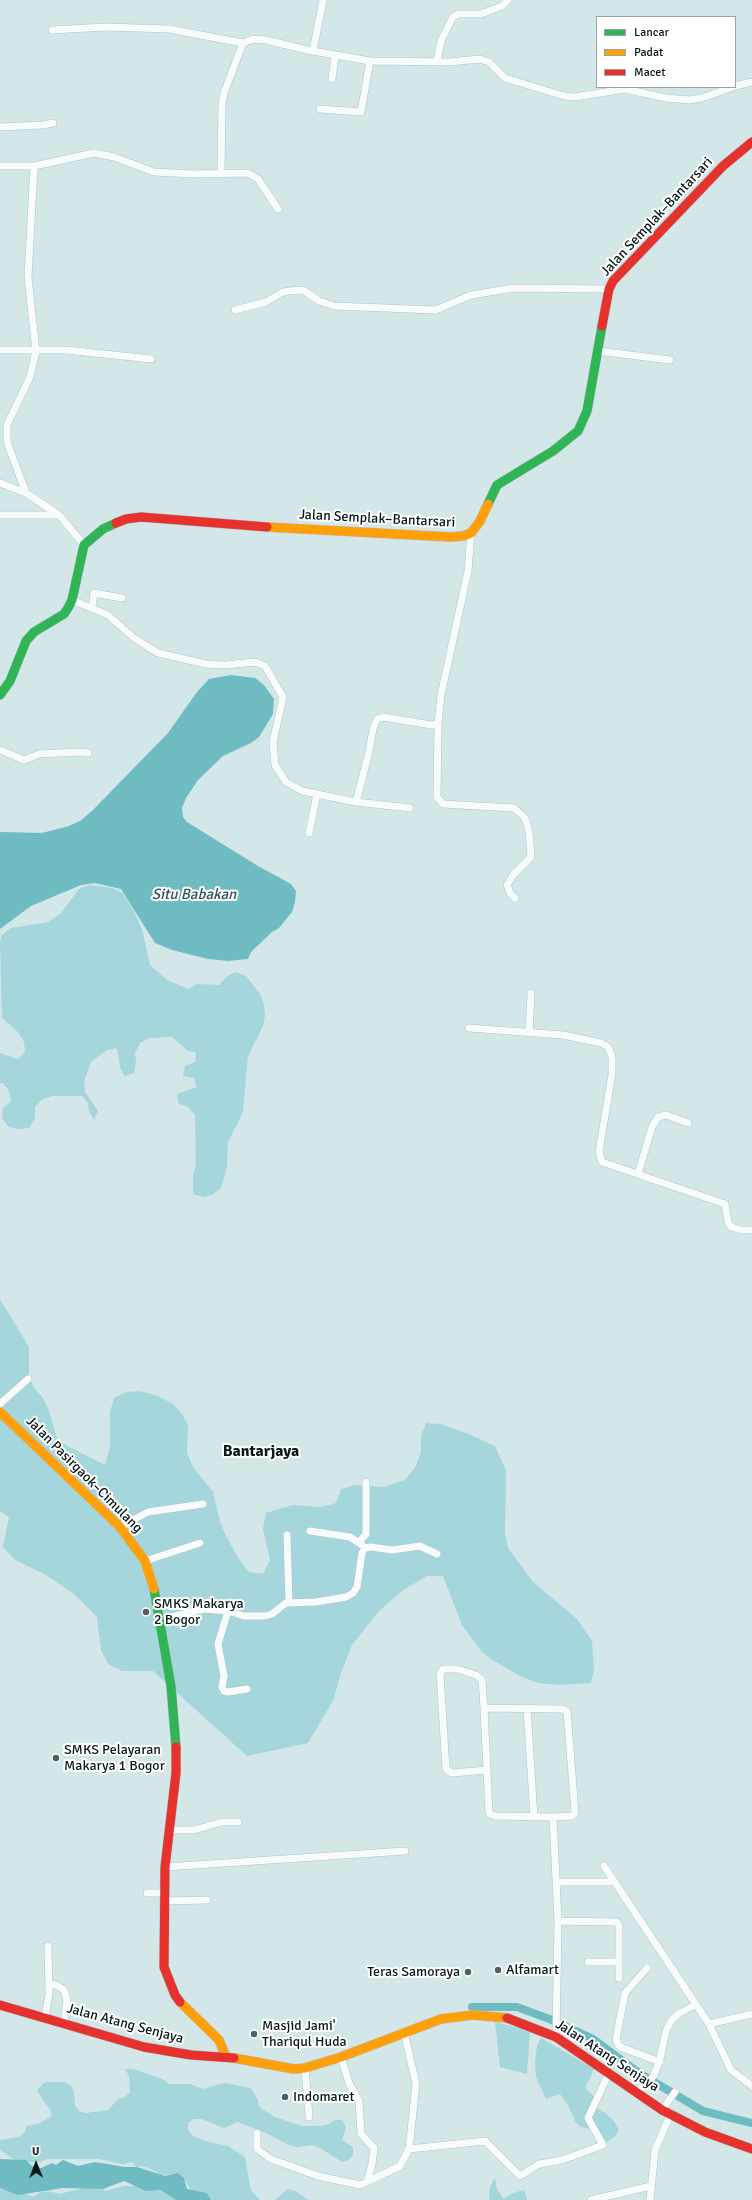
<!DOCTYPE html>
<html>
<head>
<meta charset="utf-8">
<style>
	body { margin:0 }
	#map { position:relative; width:752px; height:2200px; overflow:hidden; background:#d3e7e9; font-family:Signika,sans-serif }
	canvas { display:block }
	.legend { position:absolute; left:596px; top:16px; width:140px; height:72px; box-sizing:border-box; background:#fff; border:1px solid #9da3a3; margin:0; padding:5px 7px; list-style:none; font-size:12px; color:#091819 }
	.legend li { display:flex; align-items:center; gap:8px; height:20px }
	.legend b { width:20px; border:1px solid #9da3a3 }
	.north { position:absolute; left:16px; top:2144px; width:40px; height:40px; -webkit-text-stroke:3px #fff; paint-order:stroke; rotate:359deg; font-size:11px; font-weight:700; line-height:16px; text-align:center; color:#091819 }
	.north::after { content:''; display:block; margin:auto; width:14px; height:18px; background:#091819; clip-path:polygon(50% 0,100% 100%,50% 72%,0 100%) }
</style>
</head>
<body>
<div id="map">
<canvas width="752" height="2200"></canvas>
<ul class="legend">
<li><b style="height:5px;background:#30b455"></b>Lancar</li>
<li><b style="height:5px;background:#ff9f0a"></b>Padat</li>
<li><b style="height:5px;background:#e5322d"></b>Macet</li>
</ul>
<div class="north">U</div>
</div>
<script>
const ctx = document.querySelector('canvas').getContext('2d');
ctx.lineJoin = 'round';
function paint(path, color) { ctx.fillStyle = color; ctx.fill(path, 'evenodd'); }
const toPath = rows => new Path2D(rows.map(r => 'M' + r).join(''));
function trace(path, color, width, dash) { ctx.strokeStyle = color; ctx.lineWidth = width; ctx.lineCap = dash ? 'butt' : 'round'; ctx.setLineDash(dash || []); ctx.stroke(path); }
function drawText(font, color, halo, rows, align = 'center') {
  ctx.font = font + ' Signika,sans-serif'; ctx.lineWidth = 4; ctx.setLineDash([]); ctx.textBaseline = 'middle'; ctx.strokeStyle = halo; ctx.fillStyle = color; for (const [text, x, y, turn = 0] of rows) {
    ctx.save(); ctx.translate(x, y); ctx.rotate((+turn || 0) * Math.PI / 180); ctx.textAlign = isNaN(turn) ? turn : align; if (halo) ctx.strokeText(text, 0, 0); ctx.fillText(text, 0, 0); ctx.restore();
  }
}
paint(toPath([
	[89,885,112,888,123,893,135,913,143,933,150,965,167,980,188,989,197,984,219,985,226,977,235,972,246,976,260,994,264,1004,265,1015,263,1026,248,1056,243,1112,228,1142,227,1166,224,1178,220,1189,212,1195,203,1197,193,1194,193,1175,196,1165,195,1115,188,1107,178,1103,177,1094,197,1087,194,1078,183,1076,185,1066,195,1062,196,1053,187,1050,172,1037,150,1038,141,1042,135,1052,136,1062,134,1073,125,1076,120,1068,117,1048,107,1050,91,1062,84,1082,85,1092,98,1111,94,1120,89,1112,88,1103,82,1096,52,1096,42,1100,35,1107,35,1118,29,1128,19,1129,9,1127,2,1118,3,1108,11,1101,9,1091,3,1083,0,1083,0,1053,18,1059,25,1052,24,1042,19,1033,2,1018,0,942,2,935,11,928,48,922,61,913,79,889],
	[0,1299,29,1347,29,1374,33,1387,43,1398,49,1411,57,1438,67,1446,105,1465,110,1447,110,1412,114,1398,126,1392,140,1391,158,1396,173,1404,182,1414,188,1425,187,1453,193,1467,213,1492,220,1521,225,1534,239,1559,249,1572,263,1574,270,1560,263,1529,266,1513,293,1505,322,1507,336,1503,341,1489,356,1485,384,1487,405,1480,415,1468,421,1452,421,1436,426,1423,440,1424,469,1434,495,1446,506,1470,505,1533,508,1548,533,1582,577,1619,592,1641,594,1669,591,1683,559,1685,539,1683,522,1677,494,1661,482,1652,462,1625,443,1576,427,1576,402,1591,379,1611,352,1645,341,1673,333,1701,308,1743,247,1756,153,1671,122,1671,108,1664,101,1650,97,1617,74,1594,44,1574,15,1560,3,1547,9,1517,0,1511],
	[495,2022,530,2031,527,2074,500,2067],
	[541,2038,594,2069,585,2088,596,2098,594,2107,605,2113,614,2121,619,2130,615,2136,603,2145,596,2130,581,2127,576,2123,568,2105,560,2094,546,2099,536,2077,535,2064,537,2045],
	[125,2069,133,2069,162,2079,169,2084,190,2084,203,2089,224,2083,251,2088,258,2100,259,2107,275,2117,301,2126,322,2126,329,2124,335,2120,342,2120,346,2127,342,2140,353,2147,353,2154,349,2160,342,2162,320,2148,312,2145,297,2147,289,2145,268,2134,238,2122,224,2128,201,2119,194,2119,188,2123,188,2130,193,2136,205,2141,228,2146,245,2157,251,2190,260,2200,211,2200,209,2196,191,2191,184,2178,173,2174,161,2175,151,2169,142,2166,137,2167,131,2162,123,2164,99,2159,47,2159,40,2162,18,2162,0,2150,0,2140,19,2137,24,2133,27,2126,40,2123,52,2116,50,2109,45,2103,37,2090,45,2082,65,2082,71,2086,74,2092,75,2106,79,2111,86,2113,108,2110,118,2099,125,2097,130,2092,129,2076],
	[495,2178,497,2189,504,2199,513,2193,524,2190,527,2200,489,2200,490,2187],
	[124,2186,142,2186,159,2190,176,2200,0,2200,0,2189,15,2190,33,2197,41,2192,49,2191,59,2194,88,2187,98,2187,106,2191],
	[288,2189,295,2191,309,2200,275,2200]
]), '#a4d6dc');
paint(toPath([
	[231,675,255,678,264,685,274,699,273,714,259,737,251,743,223,756,198,780,186,798,182,808,183,817,187,822,258,866,291,884,296,891,295,902,292,912,279,928,272,932,251,952,248,959,228,961,208,959,172,950,155,943,121,889,95,883,81,885,31,906,0,929,0,832,42,833,69,826,80,821,92,811,168,733,197,692,209,679],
	[0,2159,26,2160,32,2166,41,2168,52,2163,56,2165,63,2160,78,2166,95,2162,125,2167,137,2167,165,2176,178,2173,184,2178,187,2189,207,2193,211,2200,176,2200,160,2190,146,2191,124,2181,103,2189,63,2188,18,2195,0,2188]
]), '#6fbbc2');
trace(toPath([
	[472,2007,517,2007,552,2020,593,2039,639,2073,703,2111,752,2123]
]), '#6fbbc2', 8);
const street = toPath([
	[52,30,105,27,169,29,243,43],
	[313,51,323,0],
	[437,61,441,41,453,17,458,14,481,14,502,6,508,0],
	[332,79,335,56],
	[735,86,752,82],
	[320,109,361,112,370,61],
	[0,127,43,125,53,123],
	[0,166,34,166,94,153,114,157,154,172,193,174,248,173,258,179,278,209],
	[34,166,28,277,36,351,30,377,7,425,7,442,26,493,59,515,84,545],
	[221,174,222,104,224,93,243,43,253,39,266,40,307,50,370,61,449,62,480,59,489,62,505,78,564,96,575,97,625,89,666,98,689,100,702,98,733,87],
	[235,310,266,302,283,292,290,291,303,290,319,301,334,306,436,310,471,295,514,288,609,289],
	[0,350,66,350,151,359],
	[598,351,670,360],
	[0,483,26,493],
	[0,515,59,515],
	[471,533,468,571,441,695,438,724,437,797,443,804,514,808,525,818,529,831,531,857,513,875,507,885,510,893,515,898],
	[72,600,108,615,134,638,158,653,206,664,225,665,255,662,265,666,283,697,273,742,275,765,286,782,302,791,356,802,369,752,373,729,377,719,383,717,431,725,438,724],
	[92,607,94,593,122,598],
	[0,750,24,760,39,754,79,752,88,753],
	[356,802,410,808],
	[309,833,317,794],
	[469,1028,563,1035,601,1043,608,1047,612,1057,612,1074,599,1152,602,1162,725,1204,728,1222,731,1227,741,1230,752,1230],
	[529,1032,531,993],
	[638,1174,652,1127,658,1117,666,1115,688,1123],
	[0,1404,28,1379],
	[120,1527,148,1512,203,1504],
	[310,1531,350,1537,362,1545],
	[287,1535,289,1602],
	[360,1541,366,1534,366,1482],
	[145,1561,200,1543],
	[228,1611,218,1644,224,1676,222,1687,224,1691,228,1692,247,1689],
	[159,1620,204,1609,228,1611,244,1616,265,1616,272,1614,286,1603,316,1602,346,1597,353,1593,357,1587,362,1553,365,1548,371,1547,392,1550,420,1546,437,1554],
	[484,1708,562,1709,567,1711,575,1813,572,1816,553,1817,495,1816,490,1814,489,1812,487,1770,484,1708,482,1680,476,1675,457,1669,443,1669,440,1674,446,1769,452,1773,487,1770],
	[527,1708,534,1817],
	[553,1817,558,1921,556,2037],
	[170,1830,194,1830,222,1822,238,1822],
	[604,1866,709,2024,731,2070,752,2086],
	[165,1867,405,1851],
	[557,1882,610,1882],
	[147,1893,166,1893],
	[165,1901,207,1900],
	[558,1921,617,1922,619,1926,619,1978],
	[588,1962,618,1962],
	[647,1968,625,1993,616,2039,619,2046,623,2048,660,2062],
	[49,1984,56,1985,64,1990,67,2000,64,2023],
	[45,2017,49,1994,48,1946],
	[709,2024,752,2014],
	[305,2068,309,2117],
	[637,2092,648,2083,654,2075,660,2059,666,2031,671,2021,678,2014,693,2006],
	[662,2110,675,2092],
	[257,2133,257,2149,271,2159,318,2176,360,2185,367,2182,372,2164,374,2148,361,2134,359,2101,349,2083,341,2057],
	[409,2149,485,2141,520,2176,539,2164,562,2160,603,2145,588,2118,609,2073],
	[367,2182,400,2166,409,2149,416,2084,404,2032],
	[591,2200,651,2186],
	[650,2200,655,2150,671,2113]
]);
const fast = toPath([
	[488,504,497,485,553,451,578,431,587,411,602,326],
	[0,695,10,681,26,641,34,632,64,614,68,608,72,600,84,545,103,529,116,523],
	[154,1589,171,1686,176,1747]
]);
const slow = toPath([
	[267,527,450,537,463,536,471,533,480,521,488,504],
	[0,1412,120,1527,145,1561,154,1589],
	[180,2002,219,2040,226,2057],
	[234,2058,294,2069,305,2068,341,2057,441,2019,473,2015,507,2018]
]);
const jam = toPath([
	[602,326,609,289,613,281,723,166,752,142],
	[116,523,126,519,141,517,267,527],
	[176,1747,176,1773,165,1867,164,1967,175,1995,180,2002],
	[0,2005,144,2047,191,2055,234,2058],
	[507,2018,556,2037,662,2110,705,2132,752,2149]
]);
trace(street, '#b2c2c4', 8);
trace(fast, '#b2c2c4', 10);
trace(slow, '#b2c2c4', 10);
trace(jam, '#b2c2c4', 10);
trace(street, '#f8fbfc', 7);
trace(fast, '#30b455', 9);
trace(slow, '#ff9f0a', 9);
trace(jam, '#e5322d', 9);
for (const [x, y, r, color] of [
	[146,1612,4,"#506062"],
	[56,1758,4,"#506062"],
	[498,1970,4,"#506062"],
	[468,1972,4,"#506062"],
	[254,2034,4,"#506062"],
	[285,2097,4,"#506062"]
]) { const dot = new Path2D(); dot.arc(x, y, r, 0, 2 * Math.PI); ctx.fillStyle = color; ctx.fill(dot); trace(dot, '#fff', 1.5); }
drawText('14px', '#091819', '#fff', [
	["Jalan Semplak–Bantarsari",657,217,-47],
	["Jalan Semplak–Bantarsari",377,519,3],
	["Jalan Pasirgaok–Cimulang",84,1475,45],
	["Jalan Atang Senjaya",125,2024,15],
	["Jalan Atang Senjaya",607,2056,33]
]);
drawText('14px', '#091819', '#fff', [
	["SMKS Makarya",154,1604],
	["2 Bogor",154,1620],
	["SMKS Pelayaran",64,1750],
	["Makarya 1 Bogor",64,1766],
	["Alfamart",506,1970],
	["Teras Samoraya",460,1972,"right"],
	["Masjid Jami'",262,2026],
	["Thariqul Huda",262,2042],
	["Indomaret",293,2097]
], 'left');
drawText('italic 15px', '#2a565a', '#fff', [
	["Situ Babakan",194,895]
]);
drawText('bold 16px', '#091819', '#fff', [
	["Bantarjaya",261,1452]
]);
</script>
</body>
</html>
